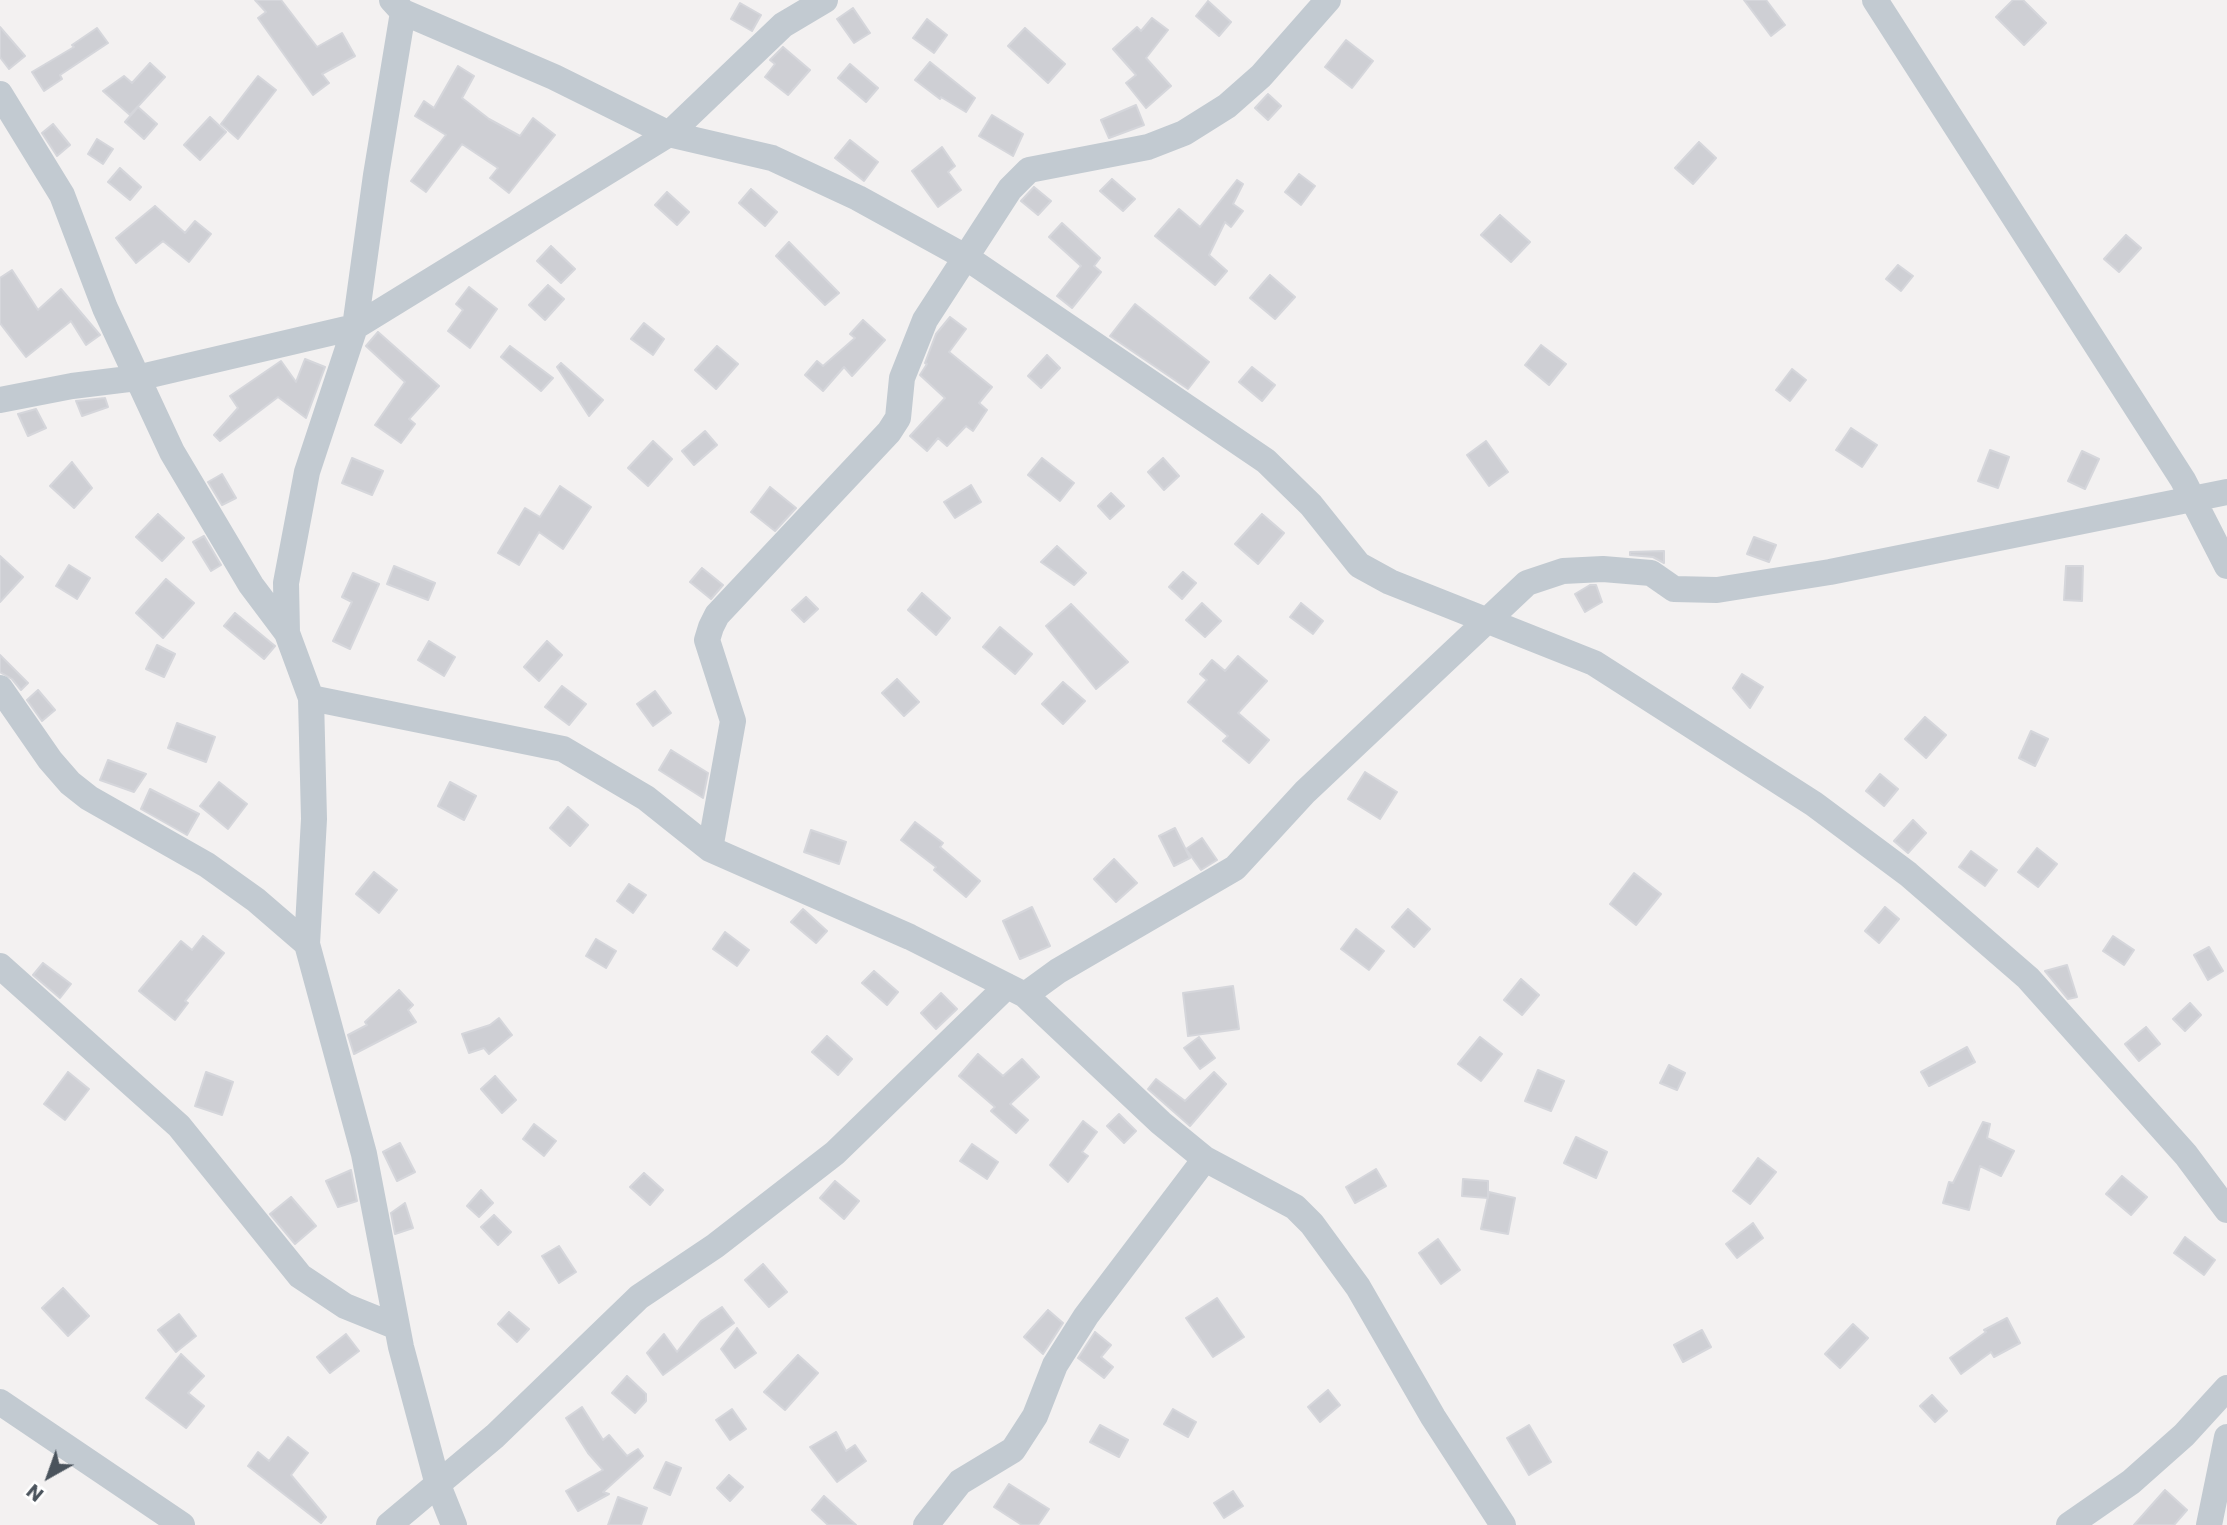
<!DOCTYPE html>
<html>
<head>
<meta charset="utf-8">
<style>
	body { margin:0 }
	#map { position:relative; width:2227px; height:1525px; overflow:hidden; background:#f3f1f1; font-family:Poppins,sans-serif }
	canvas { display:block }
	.north { position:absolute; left:14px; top:1441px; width:70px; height:70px; -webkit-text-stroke:5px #fff; paint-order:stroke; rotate:220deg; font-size:19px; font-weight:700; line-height:28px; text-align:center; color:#4a535c }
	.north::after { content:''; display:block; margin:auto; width:24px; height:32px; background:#4a535c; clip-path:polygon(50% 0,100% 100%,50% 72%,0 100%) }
</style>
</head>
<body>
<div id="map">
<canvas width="2227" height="1525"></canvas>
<div class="north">N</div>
</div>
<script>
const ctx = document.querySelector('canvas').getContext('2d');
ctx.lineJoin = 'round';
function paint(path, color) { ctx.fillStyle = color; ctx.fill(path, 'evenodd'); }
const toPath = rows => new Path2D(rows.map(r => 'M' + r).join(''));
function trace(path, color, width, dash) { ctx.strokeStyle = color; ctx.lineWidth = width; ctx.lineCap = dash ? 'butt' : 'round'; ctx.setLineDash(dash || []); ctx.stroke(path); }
const building = toPath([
	[255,0,281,0,317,47,342,33,355,56,322,74,329,83,313,95,258,18,266,12,255,0],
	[1744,0,1766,0,1785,25,1771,36,1744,0],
	[2013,0,2023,0,2046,23,2024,45,1996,17,2013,0],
	[1208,1,1231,22,1219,36,1196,16,1208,1],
	[740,3,761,15,752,31,731,19,740,3],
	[853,8,870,33,854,43,837,19,853,8],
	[1152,18,1168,30,1146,58,1171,86,1146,108,1126,83,1136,75,1113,49,1137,27,1141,31,1152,18],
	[927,19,947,35,934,53,913,38,927,19],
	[0,27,25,56,9,69,0,57,0,27],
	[97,28,108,43,60,75,62,79,44,91,32,72,74,47,72,45,97,28],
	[1025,28,1065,64,1048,83,1008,46,1025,28],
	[1346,40,1373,61,1352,88,1325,67,1346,40],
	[783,47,810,70,788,95,765,77,775,64,770,60,783,47],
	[930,62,975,98,966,112,941,97,940,99,915,80,930,62],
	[150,63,165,77,130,115,103,91,124,76,132,83,150,63],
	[850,64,878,88,866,102,838,78,850,64],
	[458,66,474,76,462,98,489,119,520,136,533,118,555,135,509,193,490,178,498,168,462,144,426,192,411,181,446,135,415,116,424,101,434,108,458,66],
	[258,76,276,90,238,139,221,124,258,76],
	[1268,94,1281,106,1268,120,1255,108,1268,94],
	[1136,105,1144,125,1109,138,1101,120,1136,105],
	[138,107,157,124,144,139,125,122,138,107],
	[992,115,1023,134,1013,156,979,136,992,115],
	[210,117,226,132,200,160,184,145,210,117],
	[53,124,70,145,57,156,42,133,53,124],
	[97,139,113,149,103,164,88,154,97,139],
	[850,140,878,162,864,181,835,158,850,140],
	[1699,142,1716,158,1693,184,1675,168,1699,142],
	[942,147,955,166,948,172,961,190,938,207,912,171,942,147],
	[120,168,141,187,130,200,108,182,120,168],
	[1299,174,1315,186,1301,205,1285,192,1299,174],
	[1112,179,1135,199,1123,211,1100,191,1112,179],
	[1237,180,1243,184,1233,204,1243,211,1231,227,1225,222,1209,255,1227,271,1215,285,1155,236,1179,209,1200,227,1237,180],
	[1034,187,1051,201,1038,215,1021,201,1034,187],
	[751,189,777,212,765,226,739,203,751,189],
	[667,192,689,212,677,225,655,205,667,192],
	[155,206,185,233,195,221,211,234,189,262,163,241,136,263,116,238,155,206],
	[1500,215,1530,242,1511,262,1481,235,1500,215],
	[1062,223,1100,258,1094,266,1101,272,1072,308,1057,296,1081,266,1049,237,1062,223],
	[2126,235,2141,248,2119,272,2104,259,2126,235],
	[789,242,839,293,825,305,776,256,789,242],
	[551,246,575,269,561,283,537,261,551,246],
	[1898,265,1913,276,1901,291,1886,279,1898,265],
	[12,270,38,310,61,289,100,335,86,345,71,321,26,357,0,323,0,278,12,270],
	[1270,275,1295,297,1275,319,1250,298,1270,275],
	[548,285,564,299,545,320,529,305,548,285],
	[469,287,497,309,470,348,448,331,463,310,456,304,469,287],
	[1135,304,1209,362,1188,389,1110,336,1135,304],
	[950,317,966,329,949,352,992,387,979,403,987,410,973,431,966,426,947,446,938,438,927,451,910,436,945,398,920,375,927,364,925,363,936,334,950,317],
	[863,320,885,340,852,376,844,367,823,391,805,375,817,361,823,366,855,338,850,334,863,320],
	[644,323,664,339,653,355,631,339,644,323],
	[378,332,439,386,409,419,415,424,401,443,375,425,405,382,366,346,378,332],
	[1541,345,1566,364,1549,385,1525,365,1541,345],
	[510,346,553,378,541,391,501,357,510,346],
	[717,346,738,364,716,389,695,370,717,346],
	[1047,355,1060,368,1041,388,1028,376,1047,355],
	[305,359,325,367,306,418,278,397,220,441,214,435,238,408,230,396,281,361,296,382,305,359],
	[561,363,603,400,589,416,557,367,561,363],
	[1252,367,1275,385,1262,401,1239,382,1252,367],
	[1792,369,1806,380,1790,401,1776,390,1792,369],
	[105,398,108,407,82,416,76,401,105,398],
	[36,409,46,428,28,436,18,414,36,409],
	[1851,428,1877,445,1862,467,1836,450,1851,428],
	[705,431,717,445,694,465,682,451,705,431],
	[653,441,672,459,648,486,628,468,653,441],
	[1486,441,1508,472,1489,486,1467,455,1486,441],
	[1990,450,2009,457,1998,488,1978,481,1990,450],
	[2082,451,2099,459,2085,489,2068,481,2082,451],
	[352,458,383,471,372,495,342,483,352,458],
	[1042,458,1074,483,1060,501,1028,475,1042,458],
	[1163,458,1179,476,1164,490,1148,472,1163,458],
	[72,462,92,488,74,508,50,486,72,462],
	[222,474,236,498,222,505,208,482,222,474],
	[971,485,981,502,955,518,944,502,971,485],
	[560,486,591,507,563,549,539,532,519,565,498,553,525,508,540,517,560,486],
	[770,487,796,508,775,531,751,512,770,487],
	[1111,493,1124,506,1110,519,1098,506,1111,493],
	[158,514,184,538,162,561,136,537,158,514],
	[1262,514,1284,533,1258,564,1235,544,1262,514],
	[204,536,221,565,211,571,193,542,204,536],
	[1754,537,1776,545,1769,562,1747,554,1754,537],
	[1057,546,1086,573,1074,585,1041,562,1057,546],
	[1664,551,1664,563,1653,557,1630,555,1630,552,1664,551],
	[0,556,23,577,0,602,0,556],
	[69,565,90,578,77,599,56,586,69,565],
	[394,566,435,583,428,600,387,584,394,566],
	[2066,566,2083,566,2082,601,2064,600,2066,566],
	[702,568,723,585,711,599,690,582,702,568],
	[1183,572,1196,583,1182,599,1169,587,1183,572],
	[353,573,379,584,350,649,333,641,352,602,342,597,353,573],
	[166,579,194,603,163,638,136,613,166,579],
	[1590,585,1596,585,1602,602,1585,612,1575,594,1590,585],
	[922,593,950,618,936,635,908,610,922,593],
	[806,597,818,609,804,622,792,610,806,597],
	[1202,603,1221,621,1205,637,1186,620,1202,603],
	[1301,603,1323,621,1313,634,1290,617,1301,603],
	[1071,604,1128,662,1096,689,1046,626,1071,604],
	[235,613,275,646,264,659,224,626,235,613],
	[1000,627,1032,654,1015,674,983,647,1000,627],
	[429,641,455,657,444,676,418,660,429,641],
	[547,641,562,655,539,681,524,667,547,641],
	[157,645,175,654,164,677,146,669,157,645],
	[0,655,28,683,21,690,12,679,0,672,0,655],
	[1238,656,1267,681,1238,713,1269,740,1249,763,1223,741,1228,736,1188,702,1207,680,1200,674,1212,660,1225,671,1238,656],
	[1742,674,1763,687,1750,708,1733,688,1742,674],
	[897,679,919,702,904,716,882,693,897,679],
	[1063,682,1085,701,1063,724,1042,704,1063,682],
	[562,686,586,704,569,725,545,707,562,686],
	[38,690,55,710,42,721,27,700,38,690],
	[655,691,671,713,653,726,637,704,655,691],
	[1925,717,1946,735,1926,758,1905,739,1925,717],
	[177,723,215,737,206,762,168,748,177,723],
	[2031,731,2048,739,2035,766,2019,758,2031,731],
	[671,750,708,773,703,798,659,770,671,750],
	[108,760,146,774,134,792,100,780,108,760],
	[1365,772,1397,792,1380,819,1348,799,1365,772],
	[1880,774,1898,789,1884,806,1866,791,1880,774],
	[219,782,247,804,228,829,200,806,219,782],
	[450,782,476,796,464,820,438,806,450,782],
	[150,789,199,814,187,835,141,809,150,789],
	[568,807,588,825,570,846,550,828,568,807],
	[1913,820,1926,833,1908,853,1894,841,1913,820],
	[915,822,943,843,940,847,980,881,966,897,934,870,936,867,901,840,915,822],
	[1175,828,1190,858,1174,866,1159,836,1175,828],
	[811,830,846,842,839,864,804,852,811,830],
	[1202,838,1217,860,1201,870,1186,849,1202,838],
	[2037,848,2057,864,2038,887,2018,872,2037,848],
	[1971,851,1997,870,1985,886,1959,867,1971,851],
	[1114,859,1137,883,1116,902,1094,879,1114,859],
	[374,872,397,890,379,913,356,894,374,872],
	[1634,873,1661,894,1636,925,1610,904,1634,873],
	[629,884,646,895,633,913,617,901,629,884],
	[1032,907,1050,946,1020,959,1003,921,1032,907],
	[1885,907,1899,919,1879,943,1865,931,1885,907],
	[803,909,827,931,816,943,791,922,803,909],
	[1408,909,1430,929,1414,947,1392,927,1408,909],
	[1356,929,1384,951,1369,970,1341,949,1356,929],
	[725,932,749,950,737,966,713,949,725,932],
	[203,936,224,953,185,1001,188,1003,175,1020,139,991,181,941,192,950,203,936],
	[2113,936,2134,950,2124,965,2103,951,2113,936],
	[596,939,616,951,606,968,586,956,596,939],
	[2209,947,2223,971,2208,980,2194,955,2209,947],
	[43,963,71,984,60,998,33,975,43,963],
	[2067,965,2077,997,2068,999,2045,971,2067,965],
	[874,971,898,992,887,1005,862,983,874,971],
	[1521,979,1539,995,1522,1015,1504,1000,1521,979],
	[1233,986,1239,1029,1188,1036,1183,993,1233,986],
	[399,990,413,1005,408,1010,416,1022,354,1054,348,1035,367,1025,365,1022,399,990],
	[941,993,957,1009,936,1029,921,1013,941,993],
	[2190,1003,2201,1015,2185,1031,2173,1019,2190,1003],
	[499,1018,512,1035,489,1054,484,1048,469,1053,462,1034,490,1025,499,1018],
	[2146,1027,2160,1044,2139,1061,2125,1044,2146,1027],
	[827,1036,852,1059,838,1075,812,1052,827,1036],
	[1199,1037,1215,1058,1200,1069,1184,1048,1199,1037],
	[1480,1037,1502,1054,1481,1081,1458,1064,1480,1037],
	[1967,1047,1975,1062,1929,1086,1921,1072,1967,1047],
	[978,1054,1003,1076,1022,1059,1039,1077,1010,1104,1028,1120,1016,1133,991,1111,995,1107,959,1076,978,1054],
	[1669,1065,1685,1073,1677,1090,1660,1083,1669,1065],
	[1538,1070,1564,1081,1551,1111,1525,1101,1538,1070],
	[68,1072,89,1089,65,1120,44,1104,68,1072],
	[206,1072,233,1082,222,1115,195,1106,206,1072],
	[1214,1072,1226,1084,1190,1126,1148,1089,1156,1079,1185,1101,1214,1072],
	[495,1076,516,1100,502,1113,481,1089,495,1076],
	[1119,1114,1136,1131,1124,1143,1107,1126,1119,1114],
	[1083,1121,1097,1132,1082,1152,1088,1156,1068,1182,1050,1165,1083,1121],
	[1983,1122,1990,1124,1987,1138,2014,1151,2001,1176,1980,1166,1969,1210,1943,1203,1949,1182,1953,1183,1983,1122],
	[534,1124,556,1141,544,1156,523,1139,534,1124],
	[1576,1137,1607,1152,1596,1178,1564,1163,1576,1137],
	[400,1143,415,1172,397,1181,383,1152,400,1143],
	[972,1144,998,1162,987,1179,960,1161,972,1144],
	[1758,1158,1776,1172,1750,1204,1733,1191,1758,1158],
	[1376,1169,1386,1186,1355,1203,1346,1187,1376,1169],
	[351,1170,357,1201,338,1207,326,1181,351,1170],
	[644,1173,663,1190,650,1205,630,1187,644,1173],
	[2122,1176,2147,1197,2131,1215,2106,1194,2122,1176],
	[1463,1179,1488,1181,1488,1198,1462,1196,1463,1179],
	[835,1181,859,1201,844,1219,820,1198,835,1181],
	[481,1190,493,1203,479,1217,467,1206,481,1190],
	[1489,1192,1515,1198,1508,1234,1481,1229,1489,1192],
	[291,1197,316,1226,295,1244,270,1214,291,1197],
	[405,1203,413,1228,395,1234,391,1213,405,1203],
	[494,1215,511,1232,498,1245,481,1227,494,1215],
	[1753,1223,1763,1238,1737,1258,1726,1244,1753,1223],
	[2185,1237,2215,1260,2204,1275,2174,1253,2185,1237],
	[1438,1239,1460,1270,1441,1284,1419,1253,1438,1239],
	[559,1246,576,1272,559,1283,542,1256,559,1246],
	[763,1264,787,1292,769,1307,745,1280,763,1264],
	[63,1288,89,1316,68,1336,42,1308,63,1288],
	[1217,1298,1244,1337,1213,1357,1186,1318,1217,1298],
	[722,1307,734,1323,663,1375,647,1353,664,1334,677,1352,701,1321,722,1307],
	[1048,1310,1063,1323,1043,1354,1024,1337,1048,1310],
	[509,1312,529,1329,517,1342,498,1324,509,1312],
	[179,1314,196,1336,176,1352,158,1330,179,1314],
	[2007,1318,2020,1343,1994,1357,1991,1352,1961,1374,1950,1358,1986,1332,1984,1330,2007,1318],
	[1853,1324,1868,1338,1840,1368,1825,1354,1853,1324],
	[737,1328,756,1353,735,1368,721,1349,737,1328],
	[1702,1330,1711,1347,1683,1362,1674,1345,1702,1330],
	[1095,1332,1111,1345,1101,1357,1113,1367,1104,1378,1078,1358,1095,1332],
	[346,1334,359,1351,330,1373,317,1357,346,1334],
	[181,1354,204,1376,188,1393,204,1406,186,1428,146,1398,181,1354],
	[798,1355,818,1373,785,1410,764,1392,798,1355],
	[627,1376,646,1394,646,1401,635,1413,612,1393,627,1376],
	[1328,1390,1340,1405,1320,1422,1308,1407,1328,1390],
	[1932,1395,1947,1411,1935,1422,1920,1406,1932,1395],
	[582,1407,603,1440,609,1435,627,1456,638,1449,643,1456,603,1492,609,1494,578,1511,566,1491,603,1470,588,1453,566,1418,582,1407],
	[732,1409,746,1429,730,1440,716,1420,732,1409],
	[1173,1409,1196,1422,1188,1437,1164,1424,1173,1409],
	[1100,1425,1128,1440,1119,1457,1090,1442,1100,1425],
	[1529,1425,1551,1462,1529,1475,1507,1438,1529,1425],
	[836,1432,846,1451,855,1445,866,1461,837,1482,810,1447,836,1432],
	[288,1437,308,1453,291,1475,326,1517,321,1523,248,1466,258,1452,269,1461,288,1437],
	[666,1462,681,1468,670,1495,654,1488,666,1462],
	[729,1475,743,1487,730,1501,717,1488,729,1475],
	[1009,1484,1049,1509,1038,1525,1022,1525,994,1507,1009,1484],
	[2165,1490,2187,1510,2174,1525,2134,1525,2165,1490],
	[1233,1491,1243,1506,1224,1518,1214,1503,1233,1491],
	[824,1496,856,1525,828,1525,812,1510,824,1496],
	[618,1497,647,1508,641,1525,608,1525,618,1497]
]);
paint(building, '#cecfd4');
trace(building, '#d5d6db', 2);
trace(toPath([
	[392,0,403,12,376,175,355,327,307,472,286,583,287,633,311,698,314,819,307,944,364,1154,401,1347,438,1485,454,1525],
	[1875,0,2183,480,2227,566],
	[403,12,554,77,669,134,772,158,858,198,967,258,1266,461,1311,505,1359,565,1390,582,1594,663,1814,804,1908,874,2028,978,2186,1155,2227,1210],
	[0,94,62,195,105,308,172,452,251,585,287,633],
	[0,400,72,386,137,378,355,327,669,134,783,25,825,0],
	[0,688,50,760,70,783,89,798,207,865,256,900,307,944],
	[311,698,563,749,646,798,710,849,910,937,1025,995,1161,1123,1205,1159,1295,1207,1312,1224,1358,1287,1433,1417,1503,1525],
	[710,849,733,721,707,640,711,627,717,615,889,432,898,418,902,378,925,320,1010,189,1029,170,1148,147,1184,133,1227,106,1261,76,1328,0],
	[0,966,179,1126,300,1276,345,1306,397,1327],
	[1025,995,1058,971,1235,868,1305,792,1527,583,1563,571,1603,569,1651,573,1674,589,1717,590,1830,572,2227,492],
	[0,1402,182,1525],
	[389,1525,495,1436,639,1297,715,1246,835,1153,1007,986],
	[926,1525,960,1482,1013,1450,1035,1416,1055,1365,1086,1316,1205,1159],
	[2069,1525,2131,1482,2184,1435,2227,1388],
	[2209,1525,2227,1437]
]), '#c2cad1', 26);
</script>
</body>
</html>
